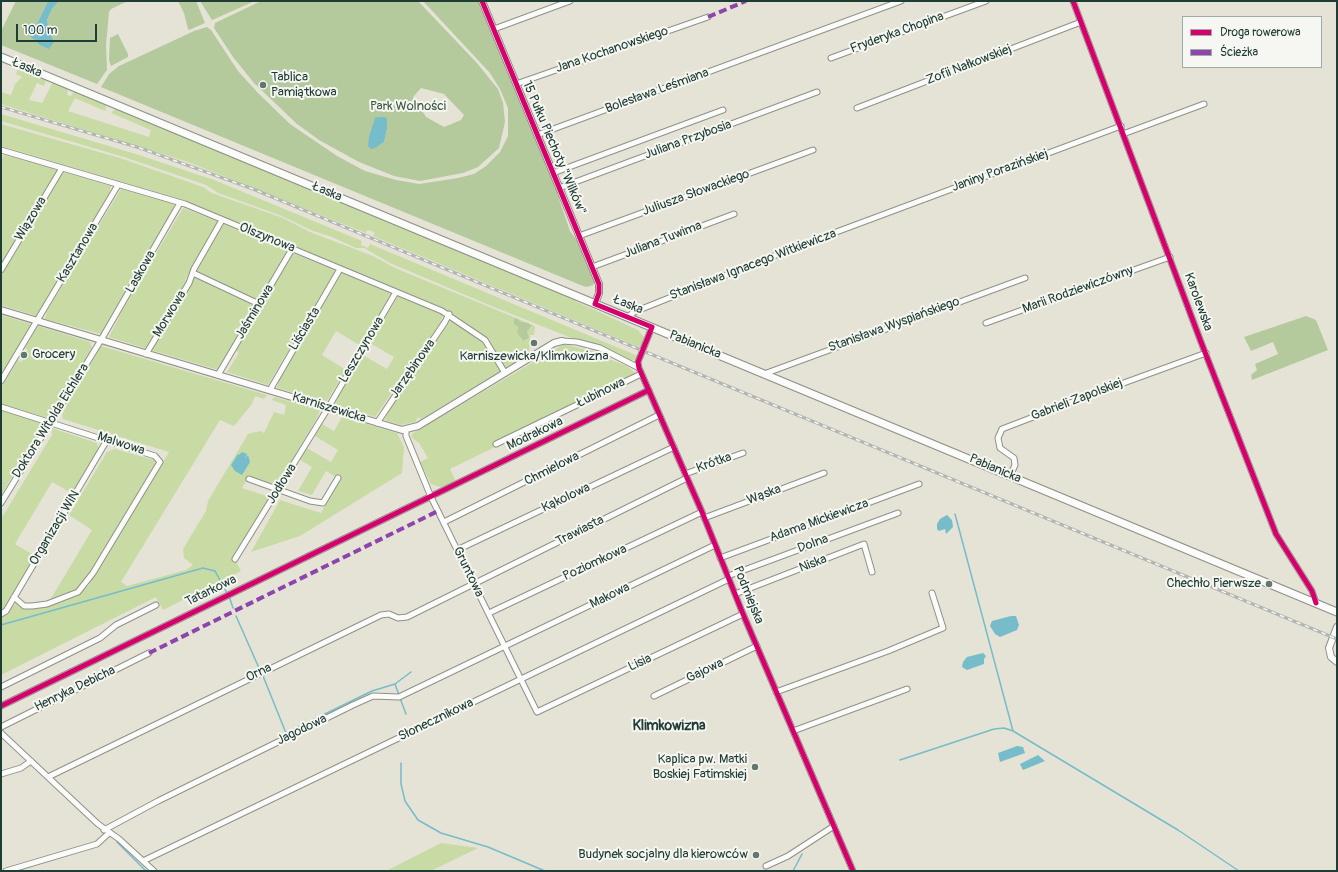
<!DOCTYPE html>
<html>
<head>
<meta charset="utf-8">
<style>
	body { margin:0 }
	#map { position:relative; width:1338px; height:872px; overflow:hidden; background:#e5e3d5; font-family:Pangolin,sans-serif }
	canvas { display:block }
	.frame { position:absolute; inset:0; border:2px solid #1f3d34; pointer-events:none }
	.legend { position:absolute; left:1182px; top:16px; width:140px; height:52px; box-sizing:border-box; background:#f6f6f2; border:1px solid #a0aca6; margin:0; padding:5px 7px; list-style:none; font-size:12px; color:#1f3d34 }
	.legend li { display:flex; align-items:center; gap:8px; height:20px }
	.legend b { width:20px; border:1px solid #a0aca6 }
	.scale { position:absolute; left:16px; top:24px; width:81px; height:18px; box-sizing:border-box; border:2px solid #1f3d34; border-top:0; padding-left:5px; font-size:12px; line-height:14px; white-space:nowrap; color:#1f3d34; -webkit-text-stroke:3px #f6f6f2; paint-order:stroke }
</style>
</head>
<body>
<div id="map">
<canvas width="1338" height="872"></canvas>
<div class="frame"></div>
<ul class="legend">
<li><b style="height:5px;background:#d6006c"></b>Droga rowerowa</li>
<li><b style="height:5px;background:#8e44ad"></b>Ścieżka</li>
</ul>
<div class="scale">100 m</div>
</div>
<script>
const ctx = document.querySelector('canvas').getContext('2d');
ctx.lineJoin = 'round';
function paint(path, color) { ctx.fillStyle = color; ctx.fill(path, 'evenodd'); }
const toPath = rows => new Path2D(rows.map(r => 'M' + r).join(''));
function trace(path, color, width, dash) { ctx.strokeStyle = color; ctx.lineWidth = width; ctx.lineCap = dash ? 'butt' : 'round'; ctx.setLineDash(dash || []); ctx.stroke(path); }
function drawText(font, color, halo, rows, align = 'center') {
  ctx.font = font + ' Pangolin,sans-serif'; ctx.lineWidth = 4; ctx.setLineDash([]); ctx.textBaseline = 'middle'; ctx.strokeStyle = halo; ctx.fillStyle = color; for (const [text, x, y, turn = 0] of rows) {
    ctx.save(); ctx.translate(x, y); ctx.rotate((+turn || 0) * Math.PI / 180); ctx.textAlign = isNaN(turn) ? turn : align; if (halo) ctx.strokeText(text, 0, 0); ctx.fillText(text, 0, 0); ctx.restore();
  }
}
paint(toPath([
	[18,69,46,81,44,86,37,83,29,100,42,103,53,82,68,88,67,95,71,96,74,91,105,104,106,107,105,111,75,98,68,111,149,137,151,130,111,113,116,108,575,299,575,301,638,330,644,337,641,348,373,236,375,233,372,231,367,230,366,233,188,162,1,104,1,92,11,95,15,84,22,77,16,74],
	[1,114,139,155,214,180,362,241,361,245,368,248,370,244,638,356,635,360,630,360,608,349,574,339,489,305,390,263,364,248,356,248,332,237,313,231,282,216,218,193,206,185,124,157,1,121],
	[1,124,120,158,203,187,212,193,283,218,310,232,373,256,395,268,533,325,535,327,534,335,530,335,529,354,505,368,488,339,448,310,177,198,1,146],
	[520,322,532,327,527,332,528,339,522,341,517,333,518,327,516,324],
	[4,155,55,168,57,172,1,264,1,160],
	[63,172,111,186,109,195,36,316,1,305,1,277],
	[121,189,174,204,173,210,101,334,45,319,47,311],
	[183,208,219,222,185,280,187,282,147,349,109,337,123,309],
	[223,224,286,250,287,252,259,302,196,272],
	[293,253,335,270,333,275,268,385,227,372,239,353,235,350],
	[342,273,391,293,387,301,361,346,336,331,322,355,346,370,326,402,277,388,279,380],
	[195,277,254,305,255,307,218,370,151,350],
	[398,296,443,315,441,322,375,417,335,405,338,397,363,355,387,369,394,357,370,343],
	[1,315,31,324,31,325,1,374],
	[451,320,484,344,501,371,421,419,418,417,415,422,400,425,385,420,387,412],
	[38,326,90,342,92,348,56,412,51,416,45,417,1,404,1,388,18,360,21,362,28,350,25,348],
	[564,344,599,353,596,359,601,356,627,366,635,373,620,383,618,382,493,443,495,447,450,469,456,482,440,487,431,484,420,462,428,458,419,443,411,437,413,433],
	[101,346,267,395,264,399,255,396,252,404,234,426,220,420,121,582,127,586,186,570,193,565,184,558,183,549,206,511,208,501,248,434,260,431,264,433,274,412,284,415,286,405,272,400,274,397,320,410,317,418,277,485,249,476,242,488,270,497,234,557,241,571,163,610,156,597,1,675,1,616,8,612,16,603,27,608,46,607,77,596,89,585,169,452,63,419,62,414],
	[1,409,39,420,44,425,1,495],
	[342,417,397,433,404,447,402,473,300,536,251,552,280,500,321,513,339,479,326,471,312,495,298,491,312,467,300,460,307,448,331,462,338,450,315,436,322,424,334,431],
	[52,428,97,443,99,449,73,494,52,482,15,544,35,556,6,605,7,606,1,612,1,519,52,435],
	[115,449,154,460,156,466,123,521,119,524,120,525,112,539,110,539,108,542,110,543,102,556,98,559,99,560,92,572,88,574,89,576,85,584,72,594,50,600,92,530,69,515,107,452],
	[441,843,478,848,431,871,386,871]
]), '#c8dba5');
paint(toPath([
	[16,1,48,1,36,26,27,25,29,32,34,40,54,42,49,29,47,20,52,9,59,1,128,1,111,9,109,12,106,45,107,70,97,84,1,45,1,31],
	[178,1,196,1,205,23,189,30,188,29,184,13],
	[200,1,255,1,212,20],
	[261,1,418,1,476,62,498,89,503,103,505,122,499,148,478,167,463,173,420,181,394,176,359,162,319,140,297,124,254,83,233,57,214,28,215,23],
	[421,88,444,94,464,115,461,120,444,127,426,117,413,97],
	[378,117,385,117,387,129,384,142,379,145,368,146,375,119],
	[423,1,478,1,558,192,557,193,570,231,581,246,595,282,593,285,587,287,583,286,101,87,109,74,119,66,194,31,207,27,211,30,238,71,258,93,290,124,337,156,365,171,396,180,419,184,458,178,474,174,486,166,500,152,508,136,508,108,500,89,490,73],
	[118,34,128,54,128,57,111,66,109,60,110,38],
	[1306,316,1316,320,1328,350,1252,380,1251,375,1257,370,1255,364,1278,354,1273,342,1251,351,1244,337],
	[516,318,521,322,528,323,532,326,527,332,529,338,523,341,517,333,518,327,514,324,514,319]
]), '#b4ca9c');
paint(toPath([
	[48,1,59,1,52,9,47,20,49,29,54,42,49,49,40,45,31,37,27,24,36,26],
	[378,117,385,117,387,119,387,129,384,142,375,148,371,149,368,146,369,137,375,118],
	[242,452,247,454,245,458,248,455,250,462,242,475,235,471,231,465,238,454,239,455],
	[947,515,952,520,953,527,946,534,945,529,939,531,937,529,937,524,940,519],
	[1011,616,1016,616,1019,625,1017,630,1000,637,995,634,990,626,992,621],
	[983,653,986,656,984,659,984,664,967,670,962,667,963,662,967,657],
	[1017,746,1023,747,1025,753,1000,762,998,753],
	[1038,755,1045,761,1023,770,1020,764]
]), '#76bcca');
trace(toPath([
	[955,514,1013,731,1178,830,1239,871],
	[229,596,233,608],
	[236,616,259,668],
	[1,625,203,568,215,571,227,593],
	[263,676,286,733,372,691,395,684],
	[399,695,395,684,411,672],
	[400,698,406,714],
	[900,760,994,729,1004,728,1013,731],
	[401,763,401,784,405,801,418,820,441,833,488,847,545,871],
	[117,842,146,871],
	[793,871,802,854]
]), '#76bcca', 1.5);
const minor = toPath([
	[1073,1,1201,342,1276,534,1312,591,1316,603],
	[494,29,570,1],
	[831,58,986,1],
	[516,84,708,17],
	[857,108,1081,22],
	[1123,134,1204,104],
	[537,135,901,1],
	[1,150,185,204,442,311,485,340,505,373],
	[553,173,723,110],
	[559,188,817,92],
	[579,236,813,150],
	[592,267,734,214],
	[1,270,62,168],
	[193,273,259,304],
	[628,317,634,312,796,247,1121,126],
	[986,323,1170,257],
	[652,327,638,362,639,368,702,512,743,614,853,871],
	[562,341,577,342,600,348,639,368],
	[146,354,189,283,194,269,222,220],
	[764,374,1025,278],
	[218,375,292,249],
	[1,381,118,185],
	[270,390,340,269],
	[1,407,155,456,160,462,93,573,78,592,47,604,32,606,24,606,14,597],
	[377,423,445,322,449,314],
	[406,430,406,436,431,497,537,712,743,614],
	[496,444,641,374],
	[685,474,743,453],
	[1010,476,1015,465,1014,458,1000,448,998,438,1002,429,1088,396,1206,353],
	[249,479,310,501,323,503,338,478],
	[1,503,101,340,180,203],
	[704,518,824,473],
	[444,522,659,415],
	[457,550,674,447],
	[720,558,919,484],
	[235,559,328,408,396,292],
	[728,576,898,513],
	[735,594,864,544,872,572],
	[489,613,702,512],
	[1,614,6,611,107,440],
	[1,687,100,638,116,625,156,605],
	[776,692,888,651,943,628,932,593],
	[654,696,757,646],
	[1,706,649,390],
	[1,727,149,653],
	[793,731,907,689],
	[1,733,98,824,119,839,154,871],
	[1,774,21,768,31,761],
	[48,777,381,615,389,614,398,618,407,617,687,478],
	[104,830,158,801,353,705,373,696,399,697,715,545],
	[143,861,729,579],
	[766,866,788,856,834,826],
	[6,871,97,844,109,833]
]);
const tertiary = toPath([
	[482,1,599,284,599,293,595,304],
	[1,310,402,430,418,426,554,343,562,341],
	[1337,627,1329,648,1331,657,1337,662]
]);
const secondary = toPath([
	[1,57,1337,612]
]);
trace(minor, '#8e9189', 7);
trace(tertiary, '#8e9189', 8);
trace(secondary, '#8e9189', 9);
trace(minor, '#fbfbf9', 5);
trace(tertiary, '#fbfbf9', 6);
trace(secondary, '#fbfbf9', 7);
const rail = toPath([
	[1,107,140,148,253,189,1337,639]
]);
trace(rail, '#b2b5b2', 3);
trace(rail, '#f6f6f2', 1.5, [4.5]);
trace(toPath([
	[708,17,746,1],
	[149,653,438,511]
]), '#8e44ad', 4, [8, 4]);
trace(toPath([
	[482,1,599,284,599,293,595,304,652,327,638,362,639,368,702,512,743,614,853,871],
	[1073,1,1201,342,1276,534,1312,591,1316,603],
	[1,706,649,390]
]), '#d6006c', 5);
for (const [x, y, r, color] of [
	[263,85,4,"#64776c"],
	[534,343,4,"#64776c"],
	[24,355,4,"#64776c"],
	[1269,584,4,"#64776c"],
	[755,767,4,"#64776c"],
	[756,855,4,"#64776c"]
]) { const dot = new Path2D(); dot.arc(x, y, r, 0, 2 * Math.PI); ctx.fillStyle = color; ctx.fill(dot); trace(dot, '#f6f6f2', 1.5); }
drawText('13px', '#1f3d34', '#f6f6f2', [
	["Fryderyka Chopina",897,33,-20],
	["Jana Kochanowskiego",612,50,-19],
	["Zofii Nałkowskiej",969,65,-21],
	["Łaska",27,68,23],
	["Bolesława Leśmiana",657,91,-20],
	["Juliana Przybosia",688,140,-20],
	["15 Pułku Piechoty \"Wilków\"",554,148,67],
	["Janiny Porazińskiej",1000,171,-20],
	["Łaska",327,192,23],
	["Juliusza Słowackiego",696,193,-20],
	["Wiązowa",31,219,-59],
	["Olszynowa",267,238,22],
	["Juliana Tuwima",663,240,-21],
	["Kasztanowa",78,253,-59],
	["Stanisława Ignacego Witkiewicza",753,265,-21],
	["Laskowa",141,272,-60],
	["Marii Rodziewiczówny",1078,290,-20],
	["Karolewska",1198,302,70],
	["Łaska",628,305,22],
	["Jaśminowa",255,312,-59],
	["Morwowa",170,314,-59],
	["Stanisława Wyspiańskiego",894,325,-20],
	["Liściasta",305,329,-59],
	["Pabianicka",695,345,22],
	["Leszczynowa",362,350,-59],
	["Jarzębinowa",413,369,-55],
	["Łubinowa",601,393,-26],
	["Gabrieli Zapolskiej",1077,400,-21],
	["Karniszewicka",329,408,17],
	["Doktora Witolda Eichlera",51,421,-58],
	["Modrakowa",535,434,-26],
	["Malwowa",121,444,18],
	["Krótka",714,463,-20],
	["Chmielowa",552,469,-27],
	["Pabianicka",995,469,23],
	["Jodłowa",282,484,-58],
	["Wąska",764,495,-21],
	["Kąkolowa",566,498,-25],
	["Adama Mickiewicza",819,521,-20],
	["Organizacji WiN",55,528,-59],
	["Trawiasta",580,531,-27],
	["Dolna",813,544,-20],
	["Poziomkowa",595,563,-25],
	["Niska",813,564,-21],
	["Gruntowa",468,572,64],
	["Tatarkowa",211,591,-26],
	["Podmiejska",748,595,68],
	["Makowa",610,596,-26],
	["Lisia",640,663,-25],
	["Gajowa",705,671,-26],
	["Orna",259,673,-26],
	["Henryka Debicha",75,689,-26],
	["Słonecznikowa",436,720,-26],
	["Jagodowa",302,730,-26]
]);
drawText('13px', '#1f3d34', '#f6f6f2', [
	["Tablica",271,78,"left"],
	["Pamiątkowa",271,93,"left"],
	["Grocery",32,355,"left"],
	["Karniszewicka/Klimkowizna",534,357,"center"],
	["Chechło Pierwsze",1261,584],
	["Kaplica pw. Matki",747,760],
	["Boskiej Fatimskiej",747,775],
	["Budynek socjalny dla kierowców",748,855]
], 'right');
drawText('13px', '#3c5b43', '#f6f6f2', [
	["Park Wolności",408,107]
]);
drawText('bold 14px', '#1f3d34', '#f6f6f2', [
	["Klimkowizna",669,726]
]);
</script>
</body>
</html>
